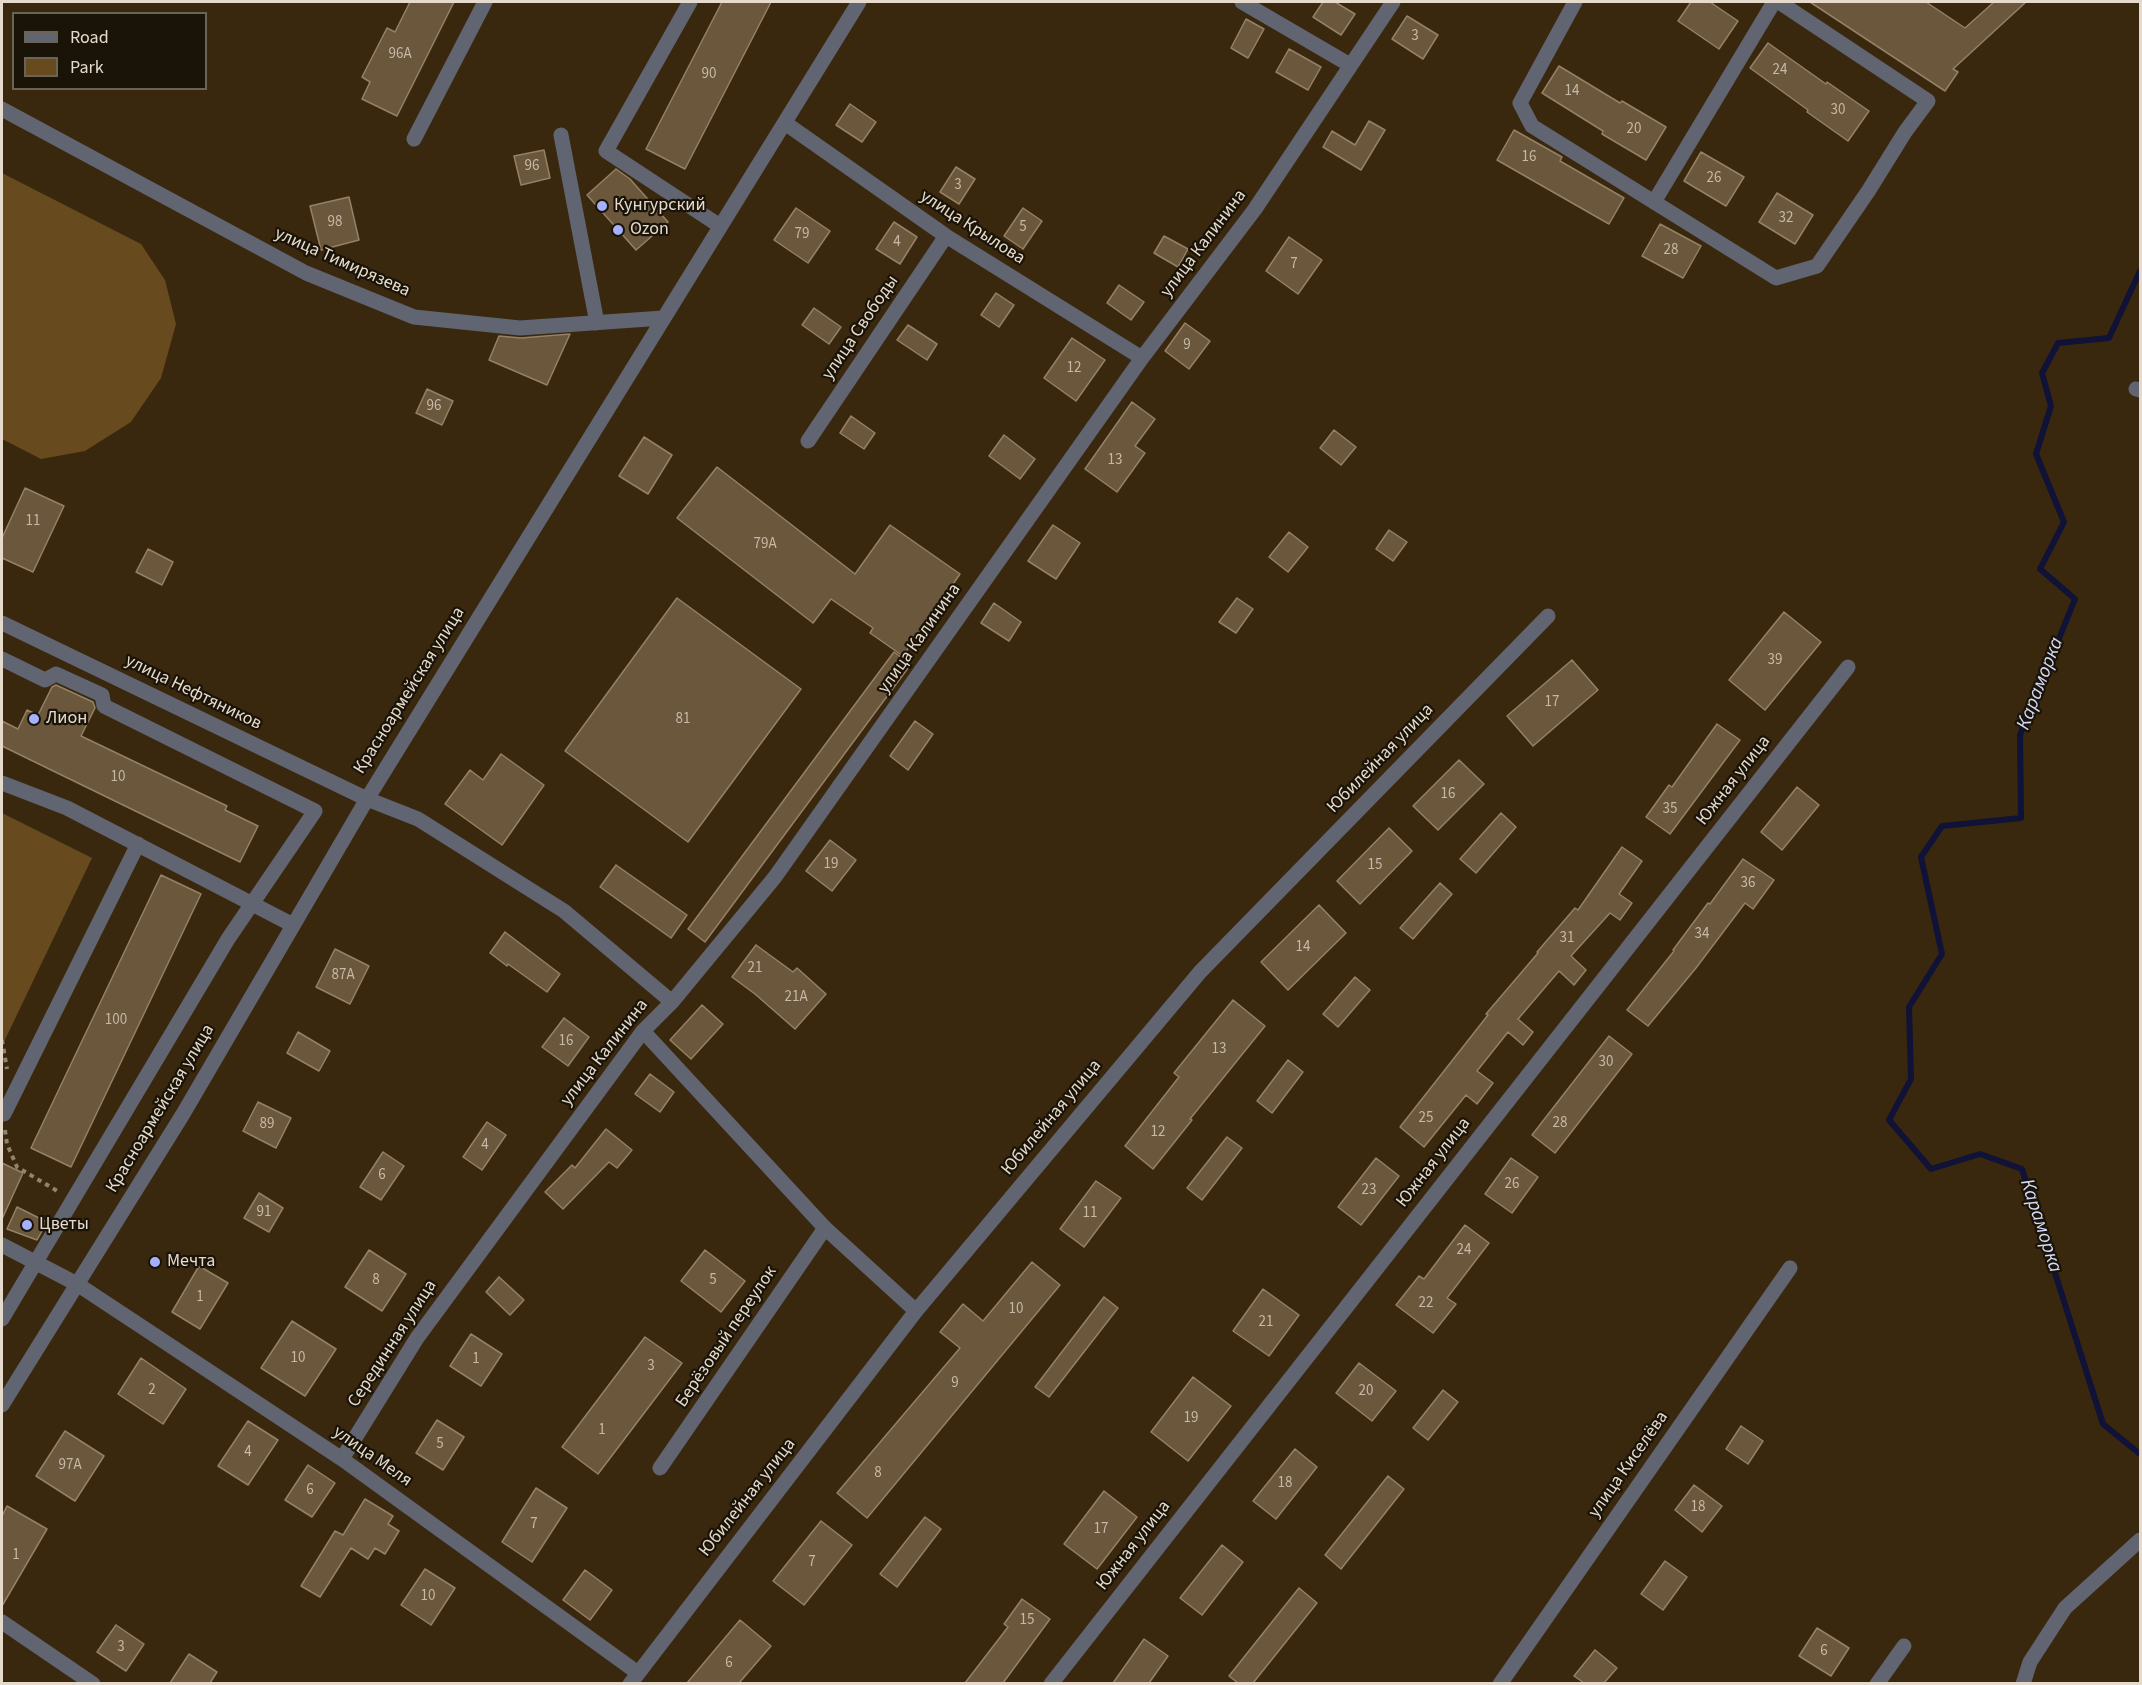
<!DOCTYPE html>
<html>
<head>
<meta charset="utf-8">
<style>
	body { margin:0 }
	#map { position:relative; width:2142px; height:1685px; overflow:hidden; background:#39280e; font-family:"Source Sans 3",sans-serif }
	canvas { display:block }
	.frame { position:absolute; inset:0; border:3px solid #e5dacb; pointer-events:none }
	.legend { position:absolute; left:12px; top:12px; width:195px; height:78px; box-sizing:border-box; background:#1a1308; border:2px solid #6b6356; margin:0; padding:8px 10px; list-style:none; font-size:18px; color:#e5dacb }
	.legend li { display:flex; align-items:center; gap:12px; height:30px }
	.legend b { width:30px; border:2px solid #6b6356 }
</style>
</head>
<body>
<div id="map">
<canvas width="2142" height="1685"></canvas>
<div class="frame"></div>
<ul class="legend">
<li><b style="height:8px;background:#616471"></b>Road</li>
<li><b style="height:16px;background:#674a1d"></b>Park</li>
</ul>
</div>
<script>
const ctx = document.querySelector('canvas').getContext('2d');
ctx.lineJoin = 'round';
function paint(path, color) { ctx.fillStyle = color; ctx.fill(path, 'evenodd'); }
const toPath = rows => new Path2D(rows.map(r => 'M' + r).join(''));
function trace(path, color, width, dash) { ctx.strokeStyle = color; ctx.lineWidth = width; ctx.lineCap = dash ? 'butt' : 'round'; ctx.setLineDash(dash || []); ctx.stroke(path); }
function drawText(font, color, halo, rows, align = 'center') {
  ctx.font = font + ' "Source Sans 3",sans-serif'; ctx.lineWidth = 4.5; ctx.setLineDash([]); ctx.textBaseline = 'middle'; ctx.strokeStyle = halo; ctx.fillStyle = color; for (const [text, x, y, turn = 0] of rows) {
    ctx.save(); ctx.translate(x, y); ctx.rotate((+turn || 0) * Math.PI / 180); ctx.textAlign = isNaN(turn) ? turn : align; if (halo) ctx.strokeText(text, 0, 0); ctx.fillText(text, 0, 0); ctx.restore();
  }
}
paint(toPath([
	[2,173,141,244,165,280,176,324,161,378,131,422,85,451,41,459,2,439],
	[2,813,92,858,2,1046]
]), '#674a1d');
trace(toPath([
	[2140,271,2109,338,2058,343,2042,373,2051,406,2036,454,2064,522,2040,569,2075,599,2020,735,2021,818,1942,826,1921,857,1942,954,1909,1007,1911,1079,1889,1120,1931,1169,1980,1154,2022,1169,2103,1424,2140,1454]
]), '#101238', 6);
const building = toPath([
	[410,2,454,2,397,116,362,99,370,82,362,77,387,28,395,32,410,2],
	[722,2,771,2,685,169,646,149,722,2],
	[1323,2,1335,2,1355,14,1341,35,1313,17,1323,2],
	[1691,2,1710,2,1738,21,1719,49,1678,21,1691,2],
	[1810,2,1926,2,1965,28,1994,2,2026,2,1953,69,1958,72,1945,91,1810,2],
	[1407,16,1438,35,1423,59,1392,39,1407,16],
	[1246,19,1264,29,1248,58,1231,48,1246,19],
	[1768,43,1826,84,1827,82,1869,111,1848,141,1807,112,1808,110,1750,68,1768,43],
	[1289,49,1321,67,1308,90,1276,72,1289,49],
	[1559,66,1620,103,1622,101,1666,127,1646,160,1602,134,1603,131,1542,93,1559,66],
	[850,104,876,122,862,142,836,125,850,104],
	[1369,121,1385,130,1361,170,1323,147,1332,131,1355,145,1369,121],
	[1514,130,1562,157,1560,161,1624,198,1609,224,1497,160,1514,130],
	[544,150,550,178,521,185,514,156,544,150],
	[1701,152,1744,177,1726,206,1684,181,1701,152],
	[956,167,975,179,959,204,940,192,956,167],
	[616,169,630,179,668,222,636,250,587,195,616,169],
	[1777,193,1813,215,1795,244,1759,222,1777,193],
	[349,197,359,240,321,250,310,206,349,197],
	[796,208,830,231,808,263,774,240,796,208],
	[1023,208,1042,221,1023,249,1004,236,1023,208],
	[894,222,917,237,900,264,876,249,894,222],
	[1660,224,1701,246,1683,278,1642,256,1660,224],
	[1164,236,1188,249,1178,267,1154,253,1164,236],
	[1289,237,1322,260,1298,294,1266,271,1289,237],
	[1119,285,1144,302,1131,320,1107,303,1119,285],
	[996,293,1014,305,999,327,981,315,996,293],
	[814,308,841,327,829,344,802,325,814,308],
	[1185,323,1210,341,1189,369,1165,351,1185,323],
	[908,325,937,344,927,360,897,340,908,325],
	[570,334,547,385,489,360,499,336,521,338,570,334],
	[1072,338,1105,360,1076,401,1044,378,1072,338],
	[427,389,453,401,442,425,416,413,427,389],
	[1132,402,1155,419,1135,446,1145,453,1117,492,1085,469,1132,402],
	[851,416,875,433,864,449,840,433,851,416],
	[1334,430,1356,447,1341,465,1320,448,1334,430],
	[1004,435,1035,459,1020,479,989,456,1004,435],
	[644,437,672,455,648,494,619,476,644,437],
	[717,467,855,574,890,525,960,574,903,656,870,633,873,628,831,599,813,623,677,518,717,467],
	[25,488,64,506,33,572,2,558,2,538,25,488],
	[1053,525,1080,543,1056,579,1028,561,1053,525],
	[1389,530,1407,542,1393,561,1376,549,1389,530],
	[1289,532,1308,547,1288,572,1269,557,1289,532],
	[148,549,173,562,162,585,136,572,148,549],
	[677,598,801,689,688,842,565,751,677,598],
	[1237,598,1253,609,1236,633,1219,622,1237,598],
	[994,603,1021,622,1009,641,981,623,994,603],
	[1784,612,1821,642,1765,710,1729,680,1784,612],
	[894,652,911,664,705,942,688,929,894,652],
	[1572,660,1598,690,1533,746,1507,716,1572,660],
	[56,685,93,702,95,708,81,736,227,806,225,810,258,826,240,862,2,746,2,721,18,729,27,710,38,715,52,687,56,685],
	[915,721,933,734,908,770,890,756,915,721],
	[1717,724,1740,740,1670,834,1646,817,1669,785,1672,787,1717,724],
	[501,754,544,785,502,845,445,804,470,770,483,780,501,754],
	[1459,760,1484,784,1438,830,1413,806,1459,760],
	[1797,787,1819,805,1782,850,1761,832,1797,787],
	[1501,813,1516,827,1476,873,1460,859,1501,813],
	[1389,828,1412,851,1360,904,1337,881,1389,828],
	[830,840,856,860,832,891,806,871,830,840],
	[1622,847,1642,861,1619,894,1632,903,1620,920,1610,913,1571,956,1586,970,1574,985,1559,971,1518,1019,1533,1032,1523,1045,1508,1032,1477,1071,1493,1083,1477,1104,1466,1095,1424,1147,1400,1127,1488,1015,1486,1014,1538,953,1537,952,1575,908,1578,910,1622,847],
	[1743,859,1774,880,1753,909,1745,903,1696,968,1648,1026,1627,1010,1674,951,1673,950,1708,903,1710,904,1743,859],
	[616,865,687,915,671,938,600,887,616,865],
	[161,875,201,894,71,1167,31,1148,161,875],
	[1440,883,1452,894,1413,939,1400,928,1440,883],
	[1319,905,1346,933,1288,990,1261,962,1319,905],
	[505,932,560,974,547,992,508,964,507,966,490,953,505,932],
	[756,945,793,972,797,968,826,994,795,1029,755,994,732,977,756,945],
	[335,949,369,966,350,1004,316,987,335,949],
	[1355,977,1370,990,1338,1027,1323,1014,1355,977],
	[1233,1000,1265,1026,1190,1119,1192,1120,1153,1169,1125,1146,1179,1077,1174,1073,1233,1000],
	[702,1005,723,1024,691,1059,670,1040,702,1005],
	[564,1018,589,1037,568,1066,542,1047,564,1018],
	[298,1032,330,1051,319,1071,287,1053,298,1032],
	[1609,1036,1632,1054,1555,1153,1532,1135,1609,1036],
	[1288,1060,1303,1072,1272,1113,1257,1101,1288,1060],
	[650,1074,674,1092,660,1112,635,1094,650,1074],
	[258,1102,291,1118,276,1148,243,1131,258,1102],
	[487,1122,506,1135,482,1170,463,1157,487,1122],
	[606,1129,632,1150,617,1168,609,1162,563,1209,545,1192,572,1165,575,1168,606,1129],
	[1227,1137,1242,1148,1202,1200,1187,1188,1227,1137],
	[383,1152,404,1166,381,1200,360,1187,383,1152],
	[1376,1158,1399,1176,1361,1225,1338,1207,1376,1158],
	[1511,1158,1538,1177,1512,1213,1485,1194,1511,1158],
	[2,1163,23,1173,2,1219,2,1163],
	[1096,1181,1121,1198,1084,1247,1060,1229,1096,1181],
	[259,1193,283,1208,269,1232,244,1218,259,1193],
	[17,1207,47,1222,37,1240,7,1229,17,1207],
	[1465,1225,1489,1243,1447,1298,1456,1304,1433,1333,1396,1305,1419,1276,1424,1279,1465,1225],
	[369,1250,406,1274,382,1311,345,1287,369,1250],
	[705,1250,745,1281,721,1312,681,1281,705,1250],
	[1032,1262,1060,1285,867,1518,837,1493,960,1348,940,1332,963,1304,983,1321,1032,1262],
	[199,1266,228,1283,200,1329,172,1312,199,1266],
	[499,1277,524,1300,510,1315,486,1292,499,1277],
	[1263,1289,1299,1315,1269,1356,1233,1331,1263,1289],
	[1104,1297,1118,1308,1049,1397,1035,1387,1104,1297],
	[292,1321,336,1349,305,1396,261,1368,292,1321],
	[471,1334,502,1354,481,1386,450,1366,471,1334],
	[645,1337,682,1363,598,1474,562,1447,645,1337],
	[141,1358,186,1389,163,1424,118,1394,141,1358],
	[1359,1363,1396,1391,1372,1421,1336,1393,1359,1363],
	[1193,1377,1231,1406,1188,1461,1151,1432,1193,1377],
	[1443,1390,1458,1402,1428,1440,1413,1428,1443,1390],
	[437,1420,464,1437,443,1470,416,1453,437,1420],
	[248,1421,278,1440,248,1485,218,1466,248,1421],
	[1741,1426,1763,1441,1748,1464,1726,1449,1741,1426],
	[65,1431,104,1456,75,1501,36,1476,65,1431],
	[1295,1449,1317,1467,1276,1519,1253,1501,1295,1449],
	[308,1465,335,1483,312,1517,285,1500,308,1465],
	[1388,1476,1404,1489,1341,1569,1325,1555,1388,1476],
	[1694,1485,1722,1506,1702,1532,1675,1510,1694,1485],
	[536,1488,567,1508,532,1562,502,1542,536,1488],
	[1104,1491,1137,1517,1097,1569,1064,1544,1104,1491],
	[365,1499,393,1516,388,1524,399,1531,385,1554,375,1548,368,1559,351,1548,320,1597,301,1586,335,1531,343,1535,365,1499],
	[7,1506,47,1529,2,1606,2,1516,7,1506],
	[925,1517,941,1529,897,1587,880,1574,925,1517],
	[821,1521,852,1545,804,1605,773,1581,821,1521],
	[1222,1545,1243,1562,1202,1615,1180,1598,1222,1545],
	[1665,1561,1687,1577,1663,1610,1641,1594,1665,1561],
	[425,1569,455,1588,431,1625,401,1605,425,1569],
	[585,1570,612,1590,590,1620,563,1600,585,1570],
	[1299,1588,1317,1603,1253,1683,1238,1683,1229,1676,1299,1588],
	[1022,1599,1050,1619,1003,1683,965,1683,1008,1627,1004,1624,1022,1599],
	[740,1620,771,1646,739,1683,687,1683,740,1620],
	[116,1625,144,1644,126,1671,97,1652,116,1625],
	[1817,1628,1849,1648,1831,1676,1799,1656,1817,1628],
	[1144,1639,1168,1656,1149,1683,1113,1683,1144,1639],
	[1595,1650,1617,1668,1604,1683,1584,1683,1574,1676,1595,1650],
	[189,1654,217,1672,210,1683,170,1683,189,1654]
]);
paint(building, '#6a573c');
trace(building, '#958165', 1.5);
trace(toPath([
	[2,1040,7,1069],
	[5,1130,7,1144,17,1167,59,1192]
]), '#91836f', 4, [4.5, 4.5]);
trace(toPath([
	[690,2,606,151,720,226],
	[1242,2,1350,65],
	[1575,2,1520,103,1532,126,1776,278,1817,266,1869,190,1905,132,1928,101,1779,2],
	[2,109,306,273,414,317,520,328,663,318],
	[785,123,946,236,1142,358],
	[561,135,597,323],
	[414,139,485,2],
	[1654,202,1774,2],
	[2136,389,2140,390],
	[808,441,946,236],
	[2,623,367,799,418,819,564,911,672,1002],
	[2,659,45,680,56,674,102,695,104,706,315,811,228,939,2,1319],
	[2,783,67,808,293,925],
	[643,1031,825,1228,916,1311],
	[2,1113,4,1114,138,844],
	[2,1245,77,1284,342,1459,638,1673],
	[2,1405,183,1114,367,799,859,2],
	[342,1459,417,1338,643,1031,672,1002,775,877,1142,358,1255,209,1393,2],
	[660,1468,825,1228],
	[2,1622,93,1684],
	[630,1684,916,1311,1200,972,1548,616],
	[1051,1684,1848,667],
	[1500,1684,1790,1268],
	[1877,1684,1904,1646],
	[2023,1684,2030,1662,2065,1608,2140,1540]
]), '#616471', 15);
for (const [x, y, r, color] of [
	[602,206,6,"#a5b1fc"],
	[618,230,6,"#a5b1fc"],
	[34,719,6,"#a5b1fc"],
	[27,1225,6,"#a5b1fc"],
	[155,1262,6,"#a5b1fc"]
]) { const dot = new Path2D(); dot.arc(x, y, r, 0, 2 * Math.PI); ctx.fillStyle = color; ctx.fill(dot); trace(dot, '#1a1308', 2); }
drawText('15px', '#c6b9a7', null, [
	["3",1415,37],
	["96А",400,55],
	["24",1780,71],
	["90",709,75],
	["14",1572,92],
	["30",1838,111],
	["20",1634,130],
	["16",1529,158],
	["96",532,167],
	["26",1714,179],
	["3",958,186],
	["32",1786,219],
	["98",335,223],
	["5",1023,228],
	["79",802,235],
	["4",897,243],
	["28",1671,251],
	["7",1294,265],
	["9",1187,346],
	["12",1074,369],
	["96",434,407],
	["13",1115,461],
	["11",33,522],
	["79А",765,545],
	["39",1775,661],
	["17",1552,703],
	["81",683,720],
	["10",118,778],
	["16",1448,795],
	["35",1670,810],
	["19",831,865],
	["15",1375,866],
	["36",1748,884],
	["34",1702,935],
	["31",1567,939],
	["14",1303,948],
	["21",755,969],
	["87А",343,976],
	["21А",796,998],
	["100",116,1021],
	["16",566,1042],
	["13",1219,1050],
	["30",1606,1063],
	["25",1426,1119],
	["28",1560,1124],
	["89",267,1125],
	["12",1158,1133],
	["4",485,1146],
	["6",382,1176],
	["26",1512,1185],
	["23",1369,1191],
	["91",264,1213],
	["11",1090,1214],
	["24",1464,1251],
	["8",376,1281],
	["5",713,1281],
	["1",200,1298],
	["22",1426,1304],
	["10",1016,1310],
	["21",1266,1323],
	["10",298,1359],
	["1",476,1360],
	["3",651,1367],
	["9",955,1384],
	["2",152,1391],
	["20",1366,1392],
	["19",1191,1419],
	["1",602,1431],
	["5",440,1445],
	["4",248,1453],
	["97А",70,1466],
	["8",878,1474],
	["18",1285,1484],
	["6",310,1491],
	["18",1698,1508],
	["7",534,1525],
	["17",1101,1530],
	["1",16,1556],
	["7",812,1563],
	["10",428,1597],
	["15",1027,1621],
	["3",121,1648],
	["6",1824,1652],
	["6",729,1664]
]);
drawText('18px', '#e5dacb', '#1a1308', [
	["Кунгурский",614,206],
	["Ozon",630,230],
	["Лион",46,719],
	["Цветы",39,1225],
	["Мечта",167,1262]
], 'left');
drawText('18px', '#e5dacb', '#1a1308', [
	["улица Крылова",972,228,33],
	["улица Калинина",1204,244,-53],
	["улица Тимирязева",342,263,24],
	["улица Свободы",861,328,-56],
	["улица Калинина",920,639,-55],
	["Красноармейская улица",410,691,-58],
	["улица Нефтяников",193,693,26],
	["Юбилейная улица",1381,759,-46],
	["Южная улица",1734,781,-52],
	["улица Калинина",605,1053,-52],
	["Красноармейская улица",161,1109,-59],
	["Юбилейная улица",1052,1118,-50],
	["Южная улица",1434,1163,-52],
	["Берёзовый переулок",727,1337,-56],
	["Серединная улица",393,1344,-57],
	["улица Меля",372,1457,35],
	["улица Киселёва",1629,1465,-55],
	["Юбилейная улица",748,1498,-52],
	["Южная улица",1134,1546,-52]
]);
drawText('italic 20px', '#d4daf7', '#1a1308', [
	["Караморка",2041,684,-69],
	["Караморка",2040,1226,72]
]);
</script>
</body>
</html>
